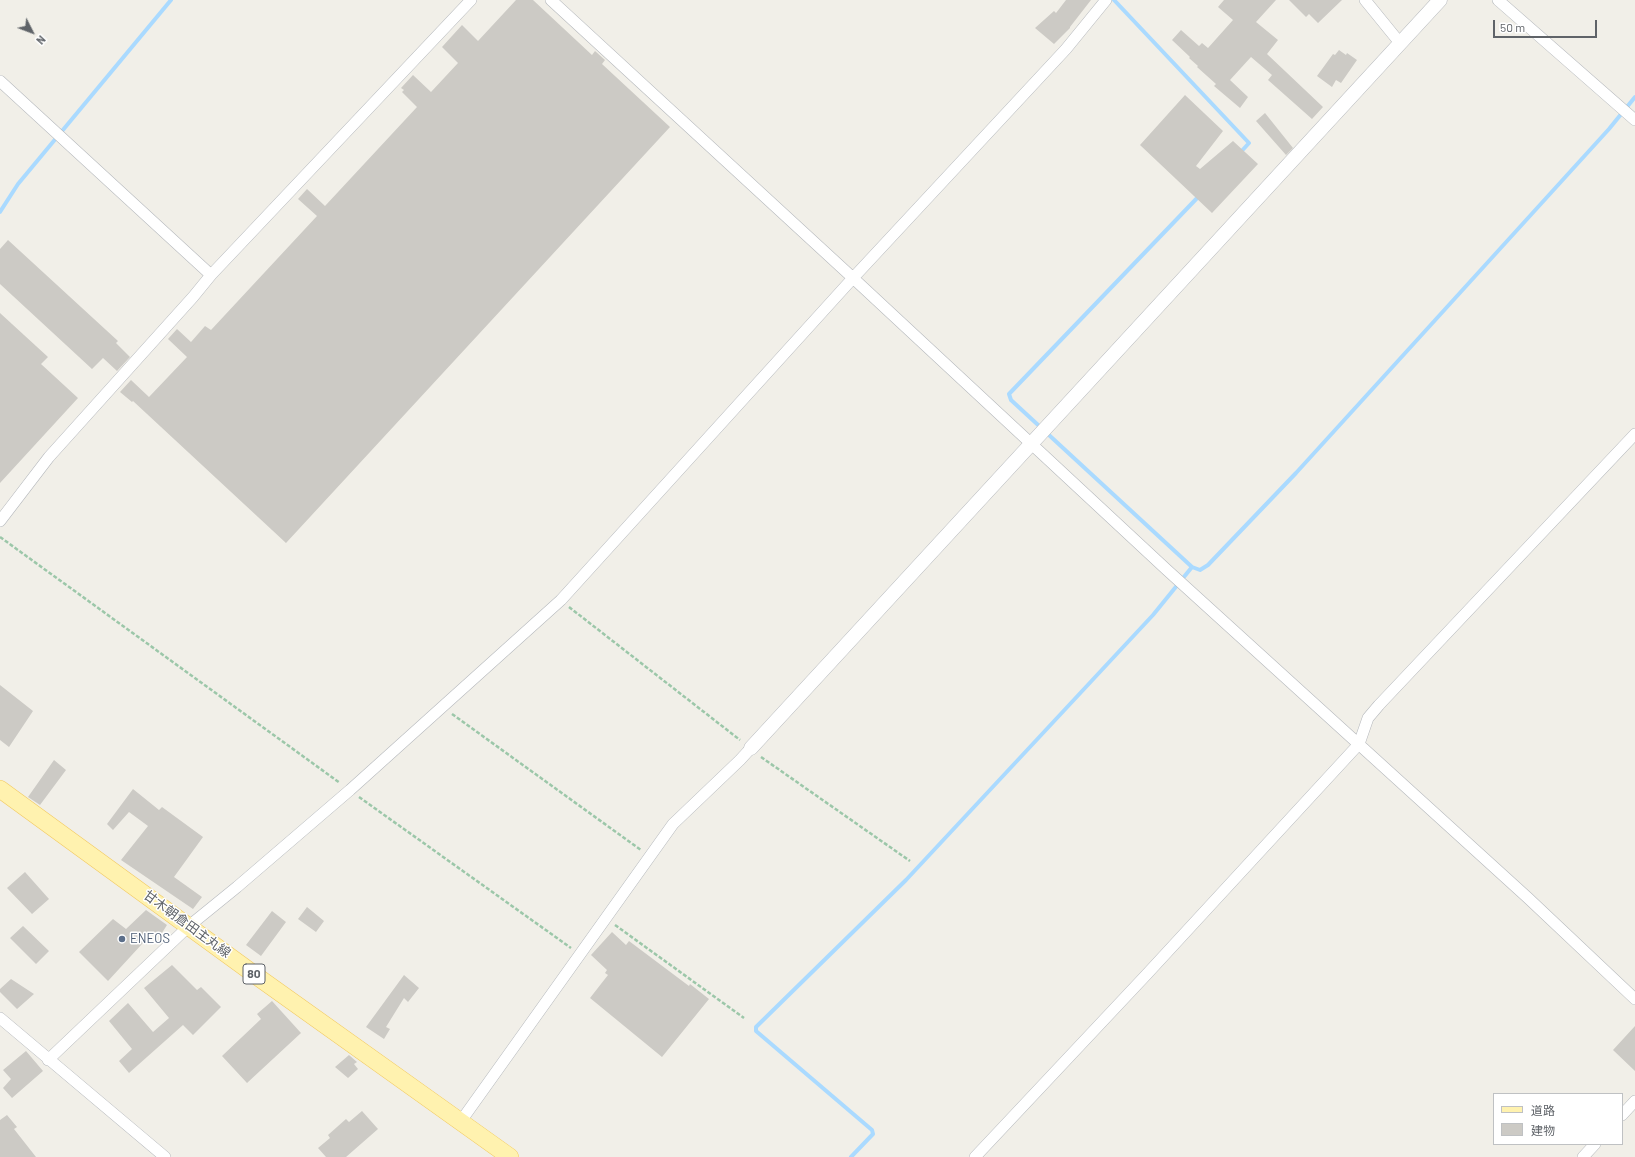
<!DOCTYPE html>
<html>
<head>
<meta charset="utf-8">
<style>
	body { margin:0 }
	#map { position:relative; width:1635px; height:1157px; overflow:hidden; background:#f1efe8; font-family:Barlow,"Noto Sans JP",sans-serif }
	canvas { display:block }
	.legend { position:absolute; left:1493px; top:1093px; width:130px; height:52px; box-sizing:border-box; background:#fff; border:1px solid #bfc1c3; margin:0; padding:5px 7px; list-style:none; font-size:12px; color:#5f6368 }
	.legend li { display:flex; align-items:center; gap:8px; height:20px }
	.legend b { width:20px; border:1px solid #bfc1c3 }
	.north { position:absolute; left:12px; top:12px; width:40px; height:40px; -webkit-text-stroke:3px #fff; paint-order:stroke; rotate:132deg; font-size:11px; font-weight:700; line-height:16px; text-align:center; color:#5f6368 }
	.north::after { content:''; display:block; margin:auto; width:14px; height:18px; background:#5f6368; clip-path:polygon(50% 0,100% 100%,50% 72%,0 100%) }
	.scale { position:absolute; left:1493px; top:20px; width:104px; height:18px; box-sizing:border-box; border:2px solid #5f6368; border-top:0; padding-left:5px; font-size:12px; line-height:14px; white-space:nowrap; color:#5f6368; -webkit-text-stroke:3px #fff; paint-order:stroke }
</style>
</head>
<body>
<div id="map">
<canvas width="1635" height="1157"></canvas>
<ul class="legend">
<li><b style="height:5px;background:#fff2af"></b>道路</li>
<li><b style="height:11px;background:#cccac5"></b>建物</li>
</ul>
<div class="north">N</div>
<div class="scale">50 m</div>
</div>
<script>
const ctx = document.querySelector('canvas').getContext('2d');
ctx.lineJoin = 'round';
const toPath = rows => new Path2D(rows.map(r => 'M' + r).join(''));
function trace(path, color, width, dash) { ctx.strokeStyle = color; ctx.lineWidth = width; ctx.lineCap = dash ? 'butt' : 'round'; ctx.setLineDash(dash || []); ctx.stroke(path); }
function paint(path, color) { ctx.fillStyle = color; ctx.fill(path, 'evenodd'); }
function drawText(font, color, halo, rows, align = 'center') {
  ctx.font = font + ' Barlow,"Noto Sans JP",sans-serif'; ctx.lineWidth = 3; ctx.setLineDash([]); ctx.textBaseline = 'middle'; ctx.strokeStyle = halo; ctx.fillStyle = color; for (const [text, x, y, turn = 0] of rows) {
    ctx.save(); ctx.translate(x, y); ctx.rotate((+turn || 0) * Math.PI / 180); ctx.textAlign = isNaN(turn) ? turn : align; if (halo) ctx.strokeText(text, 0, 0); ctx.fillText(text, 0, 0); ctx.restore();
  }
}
trace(toPath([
	[1114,0,1249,143,1239,154],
	[1200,195,1009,394,1011,400,1192,567,1200,570,1208,565,1296,473,1609,129,1635,97],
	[0,212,18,184,171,0],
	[851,1157,873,1134,872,1130,756,1031,756,1027,906,880,1153,615,1192,567]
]), '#aadaff', 4);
paint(toPath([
	[516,0,533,0,592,55,595,51,605,60,602,64,670,127,286,543,133,401,132,402,120,392,131,380,149,397,187,357,168,339,177,329,191,342,205,326,211,330,317,216,298,199,307,189,325,206,417,107,402,92,404,90,401,88,413,75,431,92,458,63,442,47,462,25,478,41],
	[1066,0,1091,0,1070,27,1070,28,1054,44,1035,28,1054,11,1056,13],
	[1224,0,1276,0,1256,22,1278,40,1267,54,1323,107,1312,119,1268,80,1272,75,1251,57,1230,80,1248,97,1240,108,1214,86,1216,84,1197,67,1198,66,1189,58,1190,57,1172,40,1181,30,1199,46,1202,43,1208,48,1233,20,1218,7],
	[1289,0,1342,0,1318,23,1309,14,1306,17],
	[1339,50,1346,55,1347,53,1357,60,1341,83,1336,80,1332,87,1317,76,1333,54,1335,55],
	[1185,95,1223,131,1196,166,1200,169,1233,141,1258,164,1212,213,1140,145],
	[1265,113,1293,148,1286,155,1256,121],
	[8,240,118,341,116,343,130,357,117,371,103,358,92,369,0,284,0,249],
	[0,313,48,357,41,364,78,398,0,483],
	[0,685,33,711,9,747,0,740],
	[54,760,66,770,40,805,28,797],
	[133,789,159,810,162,807,203,837,174,877,202,897,193,909,121,860,148,826,129,812,113,830,107,824],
	[25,872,49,899,32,914,7,888],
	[307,907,324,921,316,932,298,919],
	[146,910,167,925,160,936,153,932,108,981,79,952,113,919,126,929],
	[272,911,286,922,261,956,246,945],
	[23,926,49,951,36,964,10,938],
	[612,932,626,945,629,941,689,986,690,984,709,999,662,1057,590,998,608,975,605,973,607,970,591,955],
	[172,965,197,990,201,987,221,1007,193,1035,183,1025,129,1073,119,1061,132,1049,109,1021,128,1003,153,1032,169,1018,144,988],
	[404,975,419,988,408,1002,404,998,386,1027,390,1029,384,1039,366,1027],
	[11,979,34,994,17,1009,0,992,0,989],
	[272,1001,301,1033,247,1083,222,1056,261,1019,257,1014],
	[1635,1026,1635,1071,1613,1050],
	[26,1051,43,1071,12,1098,3,1088,11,1079,3,1070],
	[349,1055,357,1062,354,1064,358,1069,348,1078,335,1067],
	[362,1111,378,1129,346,1157,326,1157,318,1148,330,1138,328,1135,346,1119,349,1122],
	[7,1115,17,1127,14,1129,36,1157,0,1157,0,1120]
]), '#cccac5');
const minor = toPath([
	[551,0,853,278,1167,570,1528,898,1635,999],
	[1365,0,1400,43],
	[1498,0,1635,120],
	[0,81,211,275],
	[0,521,49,457,193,297,211,275,471,0],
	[0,1018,165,1157],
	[48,1060,189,926,237,887,350,790,561,600,853,278,1066,49,1106,0],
	[1622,1115,1635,1101],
	[461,1121,673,824,740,760,751,748],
	[975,1157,1147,974,1359,744,1368,718,1379,705,1635,434],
	[1583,1157,1595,1144]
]);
const tertiary = toPath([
	[751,748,1440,0]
]);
const primary = toPath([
	[0,789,262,980,510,1157]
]);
trace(minor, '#b5b8bc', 12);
trace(tertiary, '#b5b8bc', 15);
trace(primary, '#f2c960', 18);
trace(toPath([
	[0,537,340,783],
	[569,607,740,740],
	[452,714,641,850],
	[761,757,910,861],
	[359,797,571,948],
	[615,925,744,1018]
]), '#9cc7a9', 2.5, [4, 2]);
trace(minor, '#fff', 11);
trace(tertiary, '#fff', 14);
trace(primary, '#fff2af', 17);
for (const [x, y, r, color] of [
	[122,939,4,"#5c6f8a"]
]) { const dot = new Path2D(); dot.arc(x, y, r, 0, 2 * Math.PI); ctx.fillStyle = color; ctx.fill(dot); trace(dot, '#fff', 1.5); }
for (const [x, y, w] of [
	[254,974,22]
]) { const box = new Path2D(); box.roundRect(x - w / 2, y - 10, w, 20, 3); ctx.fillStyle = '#fff'; ctx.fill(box); trace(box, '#5f6368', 1); }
drawText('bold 12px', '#5f6368', null, [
	["80",254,974]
]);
drawText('13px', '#5f6368', '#fff', [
	["甘木朝倉田主丸線",187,924,36]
]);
drawText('13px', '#4e5e75', '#fff', [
	["ENEOS",130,939]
], 'left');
</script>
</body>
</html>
